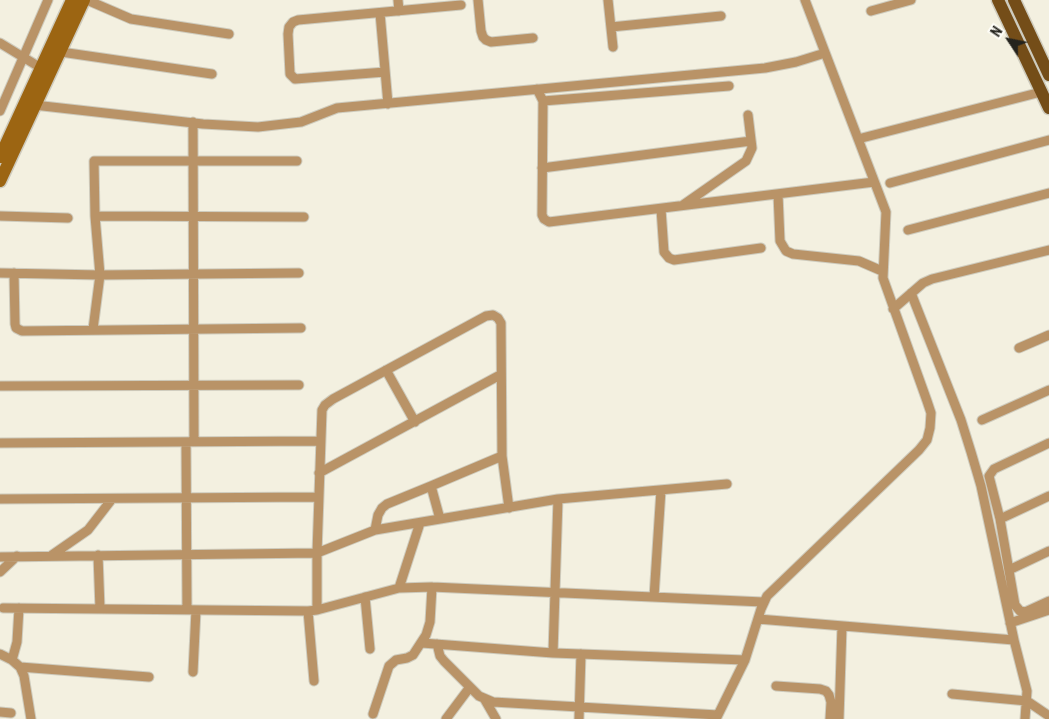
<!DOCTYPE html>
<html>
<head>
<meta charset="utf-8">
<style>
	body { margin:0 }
	#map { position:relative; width:1049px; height:719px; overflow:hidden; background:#f3f0e0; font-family:"Roboto Condensed",sans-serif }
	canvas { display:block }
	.north { position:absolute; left:984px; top:15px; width:50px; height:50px; -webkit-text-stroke:4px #fefdf7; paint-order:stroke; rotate:304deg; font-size:14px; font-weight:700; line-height:20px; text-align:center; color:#24231d }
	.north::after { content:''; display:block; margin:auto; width:18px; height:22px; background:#24231d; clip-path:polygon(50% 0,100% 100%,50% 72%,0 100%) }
</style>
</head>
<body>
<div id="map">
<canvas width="1049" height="719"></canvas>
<div class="north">N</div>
</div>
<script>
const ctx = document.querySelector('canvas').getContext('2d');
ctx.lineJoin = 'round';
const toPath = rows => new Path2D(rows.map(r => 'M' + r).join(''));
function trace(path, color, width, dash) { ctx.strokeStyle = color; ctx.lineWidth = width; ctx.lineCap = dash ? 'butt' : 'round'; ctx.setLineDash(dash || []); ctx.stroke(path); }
const street = toPath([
	[87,0,131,19,229,34],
	[398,0,399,11],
	[478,0,481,31,483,37,486,40,491,42,533,38],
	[608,0,613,47],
	[871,11,911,0],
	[380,13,388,104],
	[611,27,721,16],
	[0,43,41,68],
	[61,52,212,74],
	[385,72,295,79,290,74,288,34,289,27,293,22,298,20,461,5],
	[537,89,543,101,542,215,544,219,549,222,874,182],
	[543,101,729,86],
	[34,105,203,124,258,127,301,122,337,108,765,68,796,62,825,53],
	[0,111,48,0],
	[193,122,194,442],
	[858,139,1041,92],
	[542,168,751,141],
	[890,183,1049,140],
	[778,194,780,241,786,251,793,254,859,261,882,271],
	[683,205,746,161,752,148,748,115],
	[661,209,664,252,669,258,674,260,761,248],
	[0,216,68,218],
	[95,216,304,217],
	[908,230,1049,193],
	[0,273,100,275,299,273],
	[14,273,15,324,16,328,22,331,301,328],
	[893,309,923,283,932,279,1049,250],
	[93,329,100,275,95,216,94,161,297,161],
	[1019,348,1049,335],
	[386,370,415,422],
	[0,386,299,385],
	[982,420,1049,390],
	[186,442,187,610],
	[0,443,320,441],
	[1049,443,994,469,989,476,1000,519,1015,605,1020,611,1025,612,1049,601],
	[502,456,509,508],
	[319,473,500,375],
	[0,499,319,497],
	[1000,519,1049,496],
	[375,530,378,515,382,508,387,504,431,486],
	[52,555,88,530,112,499],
	[98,555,100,609],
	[0,557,317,553,375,530,558,499,727,484],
	[1009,570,1049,551],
	[0,572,17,556],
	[399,588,432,587,763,602],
	[365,597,370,649],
	[654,597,661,490],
	[3,608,308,611,317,610,399,588,420,523],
	[317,610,317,553,322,410,325,405,333,399,486,316,493,315,498,318,501,323,502,456,431,486,440,519],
	[308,611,314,681],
	[758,619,1014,640,981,486,971,452,961,420,911,293],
	[1010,623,1049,610],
	[1014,640,1027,691,1025,719],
	[422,643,553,653,745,660],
	[437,644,440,656,444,661,479,696,493,702,718,715],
	[553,653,558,499],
	[0,654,12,660,20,667,24,676,31,719],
	[12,660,17,642,19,608],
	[20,667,149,677],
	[193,672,196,610],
	[776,686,820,689,826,691,829,695,831,702,830,719],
	[952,694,1027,701,1049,716],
	[485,700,496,719],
	[0,712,11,713],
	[373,714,389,666,396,660,407,658,413,655,426,635,430,622,432,587],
	[446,719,470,687],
	[579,719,581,654],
	[716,719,745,660,761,609,767,596,919,450,927,440,930,428,931,413,927,401,883,278,886,212,805,0],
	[839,719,842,626]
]);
const secondary = toPath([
	[0,157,72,0],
	[0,181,84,0]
]);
const primary = toPath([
	[998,0,1049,108],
	[1014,0,1049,75]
]);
trace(street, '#cecbbd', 11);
trace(secondary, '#cecbbd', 15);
trace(primary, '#cecbbd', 15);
trace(street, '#b99367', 9);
trace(secondary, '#9c6512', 12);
trace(primary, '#744d18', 12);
</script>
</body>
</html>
